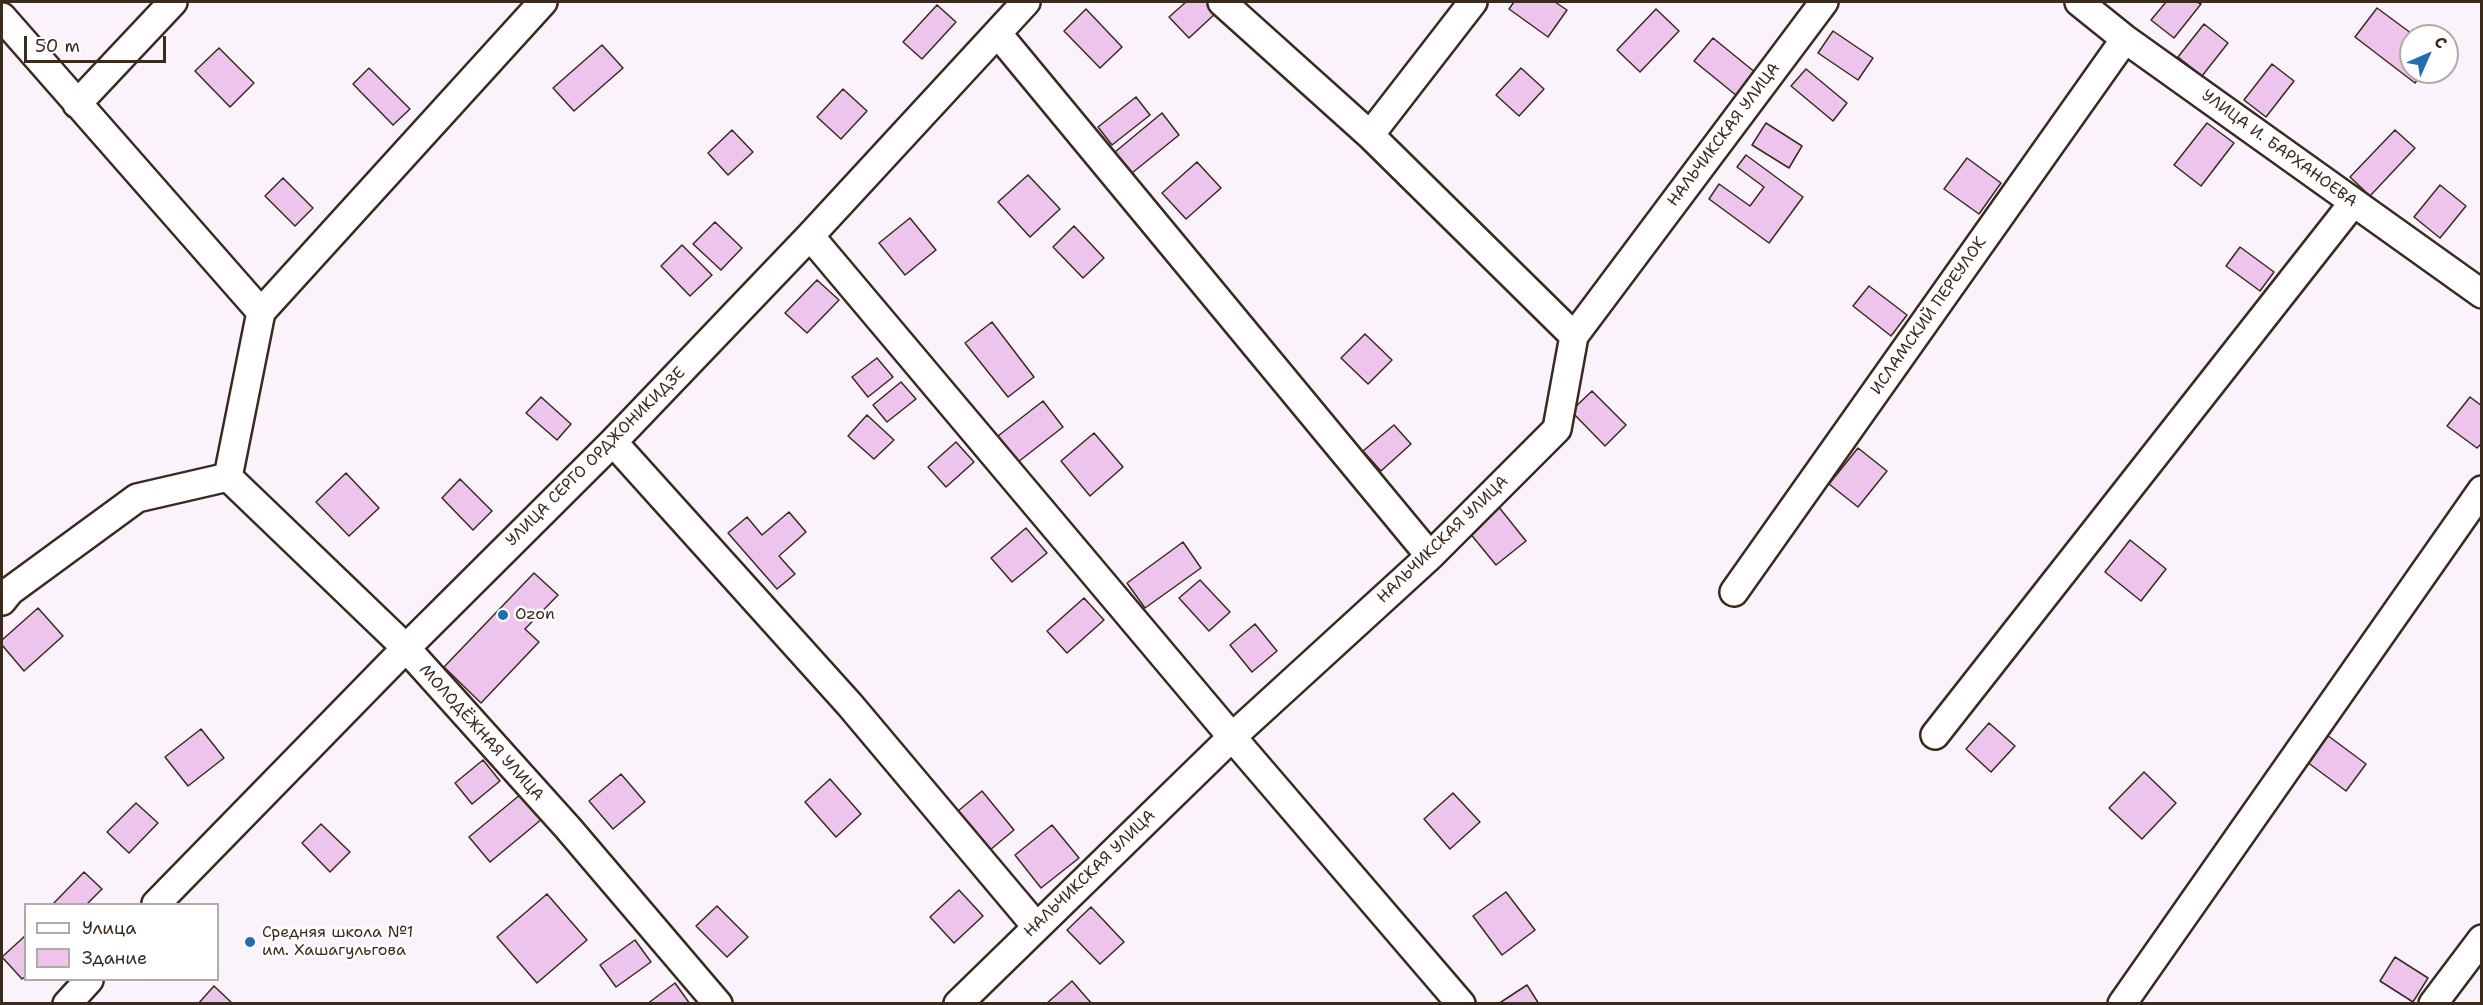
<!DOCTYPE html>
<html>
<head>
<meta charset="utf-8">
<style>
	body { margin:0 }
	#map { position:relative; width:2483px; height:1005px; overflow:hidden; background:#fbf3fb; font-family:"Shantell Sans",sans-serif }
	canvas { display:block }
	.frame { position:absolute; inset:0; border:3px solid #3b2a1e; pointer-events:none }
	.legend { position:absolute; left:24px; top:903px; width:195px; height:78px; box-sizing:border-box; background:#fff; border:2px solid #b1aaa5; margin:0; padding:8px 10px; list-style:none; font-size:18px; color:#3b2a1e }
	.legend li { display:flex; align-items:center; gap:12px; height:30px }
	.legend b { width:30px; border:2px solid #b1aaa5 }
	.north { position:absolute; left:2399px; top:24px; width:60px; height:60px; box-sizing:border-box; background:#fff; border:2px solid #b1aaa5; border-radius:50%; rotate:45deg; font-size:16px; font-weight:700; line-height:24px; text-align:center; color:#3b2a1e }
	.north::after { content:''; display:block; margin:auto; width:21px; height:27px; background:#1f6fb2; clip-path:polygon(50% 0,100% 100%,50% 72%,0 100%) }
	.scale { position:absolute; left:24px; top:36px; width:142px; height:27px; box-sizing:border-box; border:3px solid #3b2a1e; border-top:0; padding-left:8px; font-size:18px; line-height:21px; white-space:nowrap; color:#3b2a1e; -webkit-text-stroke:4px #fff; paint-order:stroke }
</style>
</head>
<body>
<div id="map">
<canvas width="2483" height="1005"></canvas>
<div class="frame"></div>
<ul class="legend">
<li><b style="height:8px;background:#fff"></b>Улица</li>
<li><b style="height:16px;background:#ecc4ec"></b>Здание</li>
</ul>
<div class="north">С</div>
<div class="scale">50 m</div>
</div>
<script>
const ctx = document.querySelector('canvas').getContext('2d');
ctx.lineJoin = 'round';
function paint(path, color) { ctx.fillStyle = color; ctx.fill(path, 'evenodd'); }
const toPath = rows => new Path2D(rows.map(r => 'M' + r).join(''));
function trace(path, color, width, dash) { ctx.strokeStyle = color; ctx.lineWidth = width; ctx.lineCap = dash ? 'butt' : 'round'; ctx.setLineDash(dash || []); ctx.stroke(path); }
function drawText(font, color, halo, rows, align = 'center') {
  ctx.font = font + ' "Shantell Sans",sans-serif'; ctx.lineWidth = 5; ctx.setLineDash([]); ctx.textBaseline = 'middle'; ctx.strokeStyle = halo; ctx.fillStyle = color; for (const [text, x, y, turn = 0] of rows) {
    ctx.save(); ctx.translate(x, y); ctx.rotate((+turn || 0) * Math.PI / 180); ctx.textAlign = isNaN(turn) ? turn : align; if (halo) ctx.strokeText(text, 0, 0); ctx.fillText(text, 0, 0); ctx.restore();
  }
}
const building = toPath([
	[1186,2,1207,2,1217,12,1189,38,1169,17,1186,2],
	[1514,2,1555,2,1567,10,1548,37,1509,9,1514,2],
	[2166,2,2197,2,2201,4,2174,38,2151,20,2166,2],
	[937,5,956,22,922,59,903,42,937,5],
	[2377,8,2415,36,2411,36,2411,72,2423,72,2415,83,2355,37,2377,8],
	[1086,9,1122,47,1100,68,1064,31,1086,9],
	[1656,9,1679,31,1640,72,1617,50,1656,9],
	[2204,24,2228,43,2202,76,2178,57,2204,24],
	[1833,31,1873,58,1858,80,1818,53,1833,31],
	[1713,38,1756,73,1737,96,1694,61,1713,38],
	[602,45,623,68,574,111,553,88,602,45],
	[219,48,254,83,230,107,195,71,219,48],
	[2272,64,2294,81,2266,117,2244,100,2272,64],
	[369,68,410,109,393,125,353,84,369,68],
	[1521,68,1544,89,1519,116,1496,95,1521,68],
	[1806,69,1847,103,1833,121,1791,86,1806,69],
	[843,89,867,111,841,139,817,117,843,89],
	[1136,97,1150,115,1112,145,1098,127,1136,97],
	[1162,113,1179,135,1132,173,1115,152,1162,113],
	[1766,123,1802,146,1789,168,1752,145,1766,123],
	[2207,123,2234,143,2201,186,2174,165,2207,123],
	[732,130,753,152,728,175,708,153,732,130],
	[2395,130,2415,148,2370,196,2350,177,2395,130],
	[1746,155,1803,197,1769,243,1709,199,1719,184,1750,206,1764,187,1737,167,1746,155],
	[1967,158,2001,183,1979,214,1944,189,1967,158],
	[1197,162,1221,188,1186,219,1162,193,1197,162],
	[1028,175,1060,209,1030,237,998,202,1028,175],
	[283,178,313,208,295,226,265,196,283,178],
	[2440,185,2466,206,2440,238,2414,217,2440,185],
	[910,218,936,250,905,275,879,243,910,218],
	[715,222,742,248,721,270,693,244,715,222],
	[1074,226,1104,258,1083,278,1053,247,1074,226],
	[682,245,712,275,690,296,661,266,682,245],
	[2240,247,2274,272,2260,291,2226,266,2240,247],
	[817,280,839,300,807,333,785,313,817,280],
	[1869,286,1907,315,1891,336,1853,306,1869,286],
	[992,322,1034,377,1008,397,965,343,992,322],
	[1365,334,1392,360,1368,384,1341,358,1365,334],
	[877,358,893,377,868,397,852,377,877,358],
	[901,382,916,399,887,422,873,405,901,382],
	[1592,391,1626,425,1605,446,1571,411,1592,391],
	[541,397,571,424,557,440,526,413,541,397],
	[2470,397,2482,406,2482,443,2477,448,2447,426,2470,397],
	[1043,401,1063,427,1018,462,998,436,1043,401],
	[867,415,894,440,874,459,848,436,867,415],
	[1394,425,1411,444,1381,471,1363,451,1394,425],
	[1094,433,1123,467,1090,496,1061,461,1094,433],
	[956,442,974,462,946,487,928,467,956,442],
	[1858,448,1887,471,1858,507,1829,484,1858,448],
	[346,473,379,508,349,536,316,502,346,473],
	[460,479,492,511,473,530,442,498,460,479],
	[1494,501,1526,541,1496,565,1464,526,1494,501],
	[789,512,806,532,779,556,795,574,777,589,728,533,747,517,762,535,789,512],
	[1026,528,1047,553,1012,582,991,558,1026,528],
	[2130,540,2166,569,2141,601,2105,572,2130,540],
	[1183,542,1201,568,1145,608,1127,583,1183,542],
	[534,573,558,595,525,629,539,642,481,703,444,667,534,573],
	[1200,580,1230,612,1209,631,1179,598,1200,580],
	[1084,598,1104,620,1067,653,1047,631,1084,598],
	[38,608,63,636,24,671,2,645,2,640,38,608],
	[1255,624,1277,651,1252,672,1230,645,1255,624],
	[1989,723,2015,746,1991,772,1966,749,1989,723],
	[201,729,224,758,188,786,165,757,201,729],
	[2323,732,2366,764,2346,791,2303,759,2323,732],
	[483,760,500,781,472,804,455,783,483,760],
	[2144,772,2176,803,2142,839,2109,808,2144,772],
	[621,774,645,802,613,829,589,801,621,774],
	[830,779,861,814,836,837,805,802,830,779],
	[982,791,1014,830,990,850,958,811,982,791],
	[1453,793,1480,822,1450,849,1424,819,1453,793],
	[521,794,542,819,490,862,469,837,521,794],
	[136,803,158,823,129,853,107,832,136,803],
	[321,824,350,852,330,872,302,843,321,824],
	[1052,825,1079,858,1041,888,1015,855,1052,825],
	[84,872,102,889,87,904,53,904,84,872],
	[959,890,983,916,954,943,930,917,959,890],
	[1506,892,1535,930,1502,955,1473,916,1506,892],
	[547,894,587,940,537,983,497,937,547,894],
	[717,906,748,937,727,957,696,926,717,906],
	[1091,907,1124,942,1100,964,1067,930,1091,907],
	[26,935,26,976,22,979,2,957,26,935],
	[635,940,651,962,616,987,600,965,635,940],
	[2395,957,2428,978,2413,1002,2380,981,2395,957],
	[1072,981,1092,1004,1046,1004,1072,981],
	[675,983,690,1004,647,1004,675,983],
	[1527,985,1539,1004,1498,1004,1527,985],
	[214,986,233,1004,198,1004,214,986]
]);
paint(building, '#ecc4ec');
trace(building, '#3b2a1e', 1.5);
const minor = toPath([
	[1222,2,1370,135,1574,336],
	[2079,2,2125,39,2482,294],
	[2,17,261,312],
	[998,34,1430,556],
	[77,104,173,2],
	[1370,135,1473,2],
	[810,236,1232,737,1461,1004],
	[613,442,850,705,1036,926],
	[228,477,406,648,568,828,718,1004],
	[228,477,261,312,543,2],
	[1734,592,2125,39],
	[2,601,10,591,137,498,228,477],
	[1935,735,2353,203],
	[156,904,406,648,613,442,810,236,1026,2],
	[67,1004,89,980],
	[958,1004,1232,737,1430,556,1557,429,1574,336,1824,2],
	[2122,1004,2482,490],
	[2433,1004,2482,939]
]);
trace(minor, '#3b2a1e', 32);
trace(minor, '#fff', 27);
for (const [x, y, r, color] of [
	[503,615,6,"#1f6fb2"],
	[250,942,6,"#1f6fb2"]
]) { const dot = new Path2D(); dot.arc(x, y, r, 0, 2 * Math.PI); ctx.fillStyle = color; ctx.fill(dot); trace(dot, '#fff', 2); }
drawText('16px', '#3b2a1e', '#fff', [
	["НАЛЬЧИКСКАЯ УЛИЦА",1724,135,-53],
	["УЛИЦА И. БАРХАНОЕВА",2279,149,36],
	["ИСЛАМСКИЙ ПЕРЕУЛОК",1929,316,-55],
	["УЛИЦА СЕРГО ОРДЖОНИКИДЗЕ",596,457,-45],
	["НАЛЬЧИКСКАЯ УЛИЦА",1443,540,-44],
	["МОЛОДЁЖНАЯ УЛИЦА",481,733,48],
	["НАЛЬЧИКСКАЯ УЛИЦА",1090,874,-44]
]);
drawText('16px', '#3b2a1e', '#fff', [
	["Ozon",515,615],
	["Средняя школа №1",262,933],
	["им. Хашагульгова",262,951]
], 'left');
</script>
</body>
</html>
